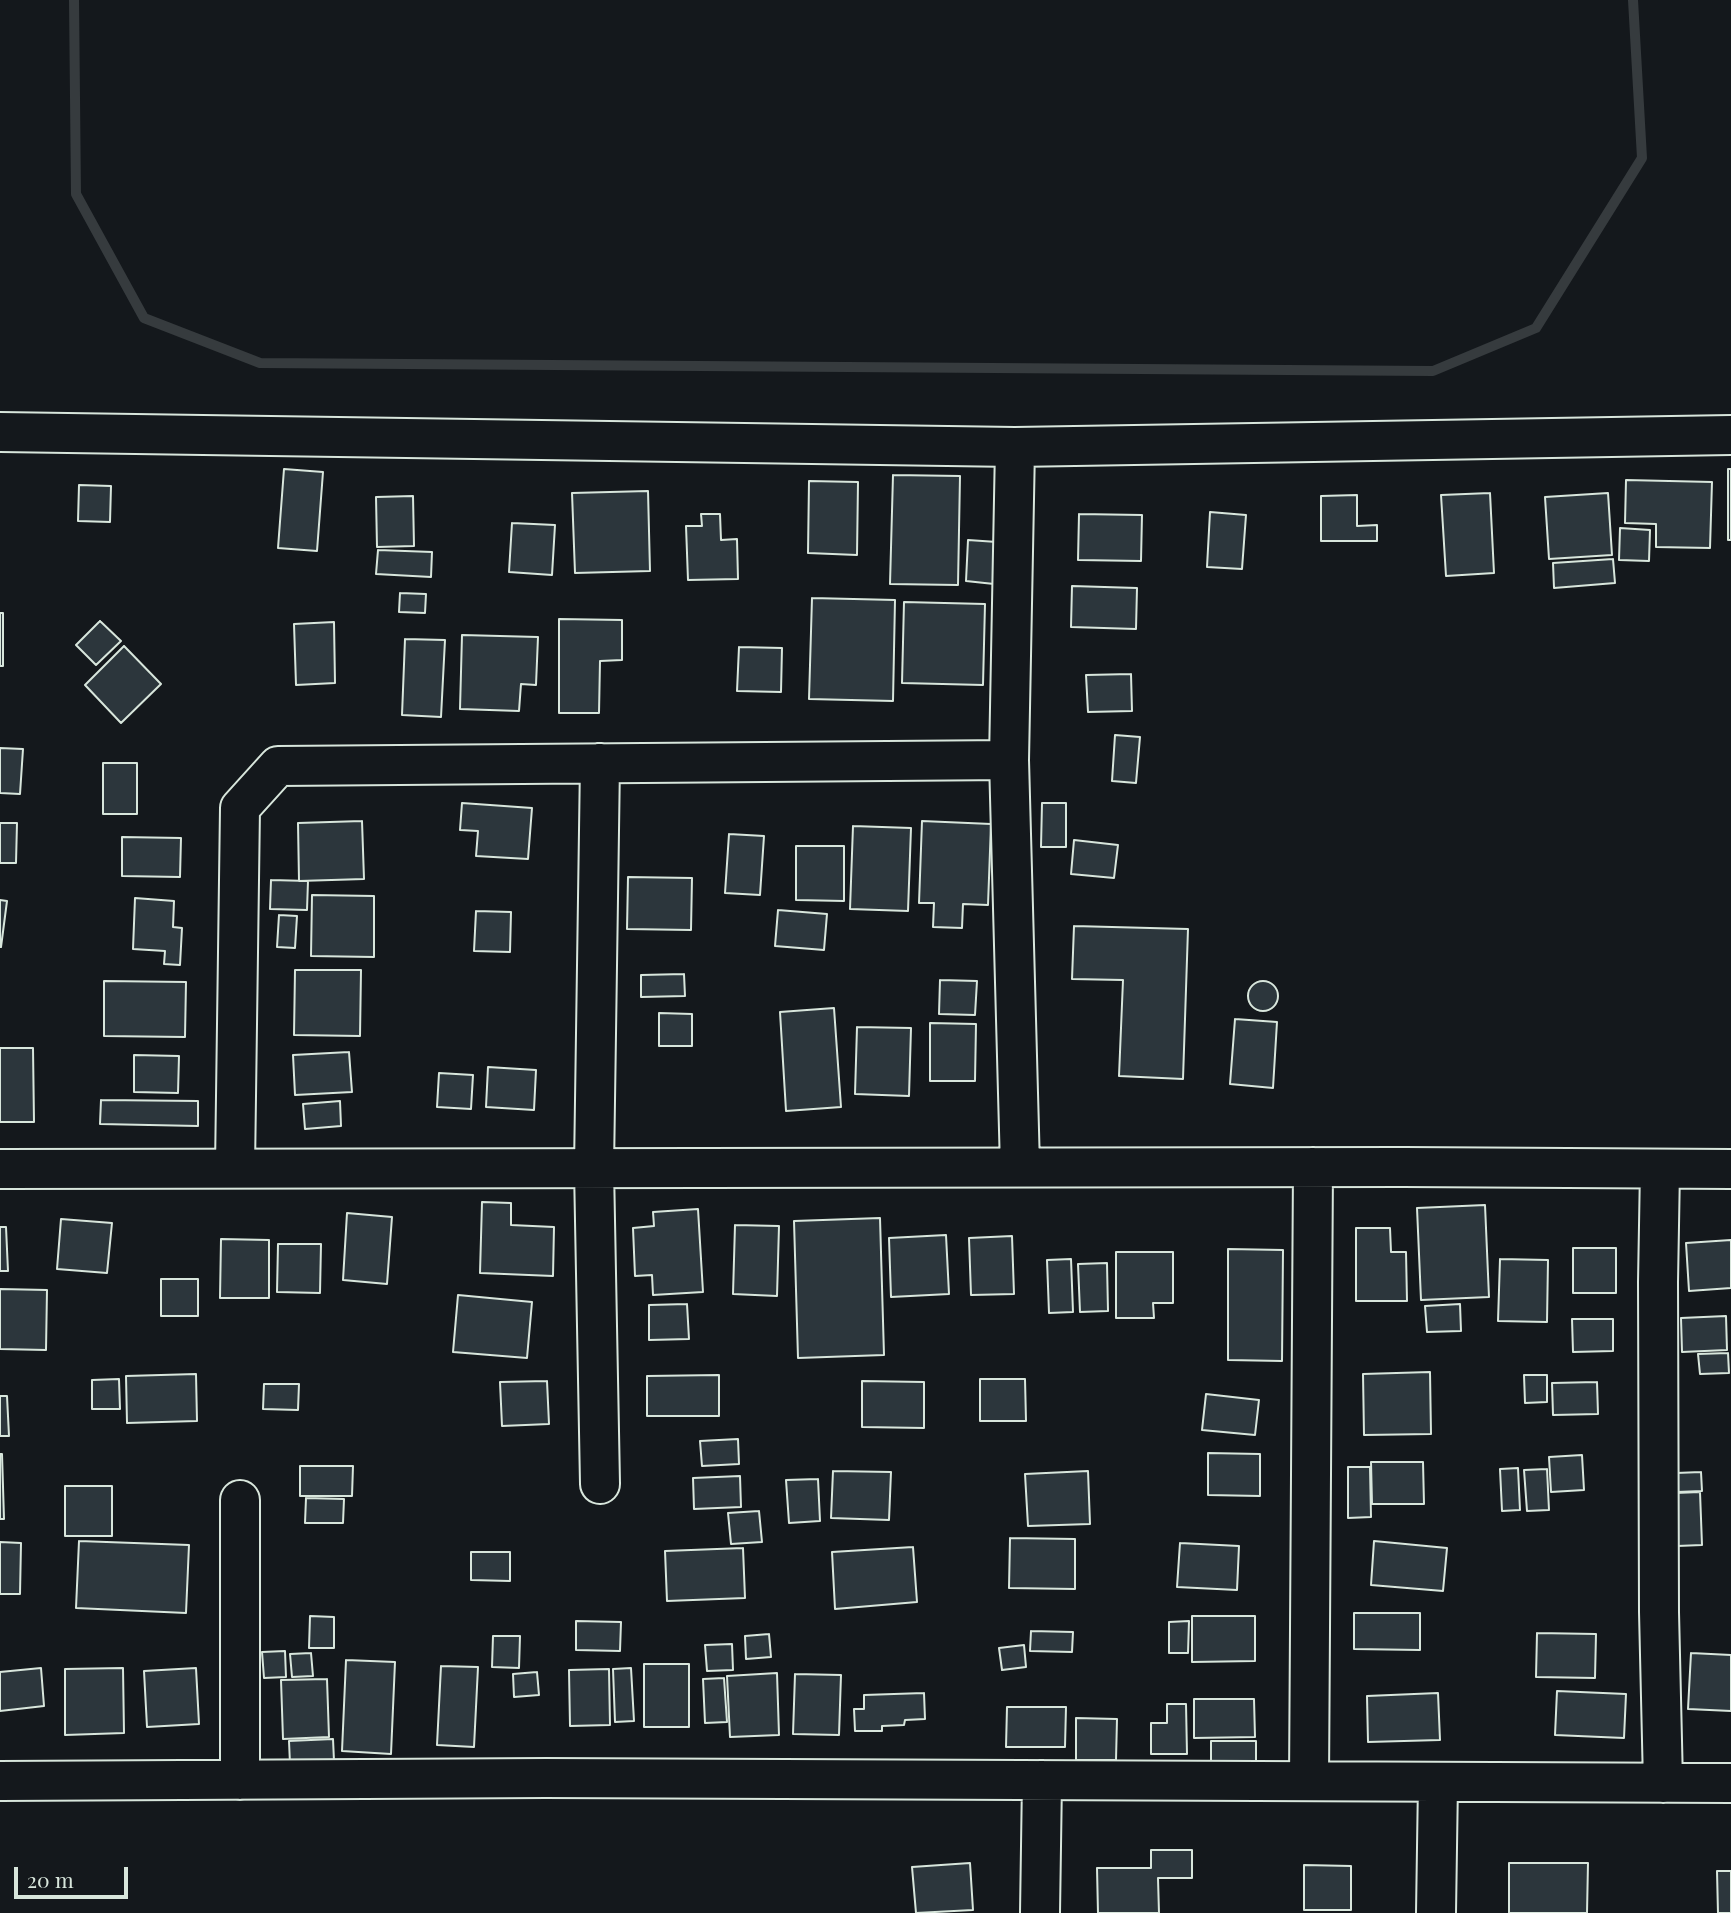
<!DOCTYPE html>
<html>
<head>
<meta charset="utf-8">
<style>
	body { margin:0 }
	#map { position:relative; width:1731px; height:1913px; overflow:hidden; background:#14181c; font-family:"Playfair Display",serif }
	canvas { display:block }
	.scale { position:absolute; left:14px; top:1867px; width:114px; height:32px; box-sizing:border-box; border:4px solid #d8e6dc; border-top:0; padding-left:9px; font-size:21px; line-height:24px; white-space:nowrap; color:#d8e6dc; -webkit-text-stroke:5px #14181c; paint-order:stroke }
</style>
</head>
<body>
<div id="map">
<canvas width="1731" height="1913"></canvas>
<div class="scale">20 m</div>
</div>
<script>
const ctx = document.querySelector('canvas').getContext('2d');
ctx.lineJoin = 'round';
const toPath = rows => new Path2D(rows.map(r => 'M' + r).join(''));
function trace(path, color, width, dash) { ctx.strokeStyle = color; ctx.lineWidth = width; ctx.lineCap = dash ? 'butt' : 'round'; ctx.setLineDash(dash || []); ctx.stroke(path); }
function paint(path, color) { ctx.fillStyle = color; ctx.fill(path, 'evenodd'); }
trace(toPath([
	[74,0,76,194,144,318,260,363,1433,371,1536,328,1642,158,1633,0]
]), '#363b3e', 10);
const building = toPath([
	[284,469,323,472,317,551,278,548,284,469],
	[1728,469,1731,469,1731,540,1728,540,1728,469],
	[893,475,960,476,958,585,890,584,893,475],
	[1626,480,1712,482,1710,548,1656,547,1656,524,1625,523,1626,480],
	[809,481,858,482,857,555,808,553,809,481],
	[79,485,111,486,110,522,78,521,79,485],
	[648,491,650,571,575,573,572,493,648,491],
	[1490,493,1494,573,1446,576,1441,495,1490,493],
	[1608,493,1612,555,1549,559,1545,497,1608,493],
	[1357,495,1357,526,1377,525,1377,541,1321,541,1321,496,1357,495],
	[413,496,414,546,377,547,376,497,413,496],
	[1210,512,1246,515,1242,569,1207,567,1210,512],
	[701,514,720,514,721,540,737,539,738,579,688,580,686,526,702,526,701,514],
	[1079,514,1142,515,1141,561,1078,560,1079,514],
	[512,523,555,525,552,575,509,572,512,523],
	[1620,528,1650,530,1649,561,1619,560,1620,528],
	[968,540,997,542,994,584,966,581,968,540],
	[378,550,432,552,431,577,376,574,378,550],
	[1613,559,1615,583,1554,588,1553,563,1613,559],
	[1072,586,1137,588,1136,629,1071,627,1072,586],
	[400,593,426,594,425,613,399,612,400,593],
	[812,598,895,600,893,701,809,699,812,598],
	[904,602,985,604,983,685,902,683,904,602],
	[0,613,3,613,3,666,0,666,0,613],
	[559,619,622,620,622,660,600,661,599,713,559,713,559,619],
	[100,621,121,641,96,665,76,645,100,621],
	[334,622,335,683,296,685,294,624,334,622],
	[462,635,538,637,536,685,521,684,519,711,460,709,462,635],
	[405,639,445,640,441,717,402,715,405,639],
	[124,646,161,684,121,723,85,685,124,646],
	[739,647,782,648,781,692,737,691,739,647],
	[1131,674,1132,711,1088,712,1086,675,1131,674],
	[1115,735,1140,737,1136,783,1112,781,1115,735],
	[0,748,23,749,20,794,0,793,0,748],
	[103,763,137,763,137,814,103,814,103,763],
	[462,803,532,808,528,859,476,856,478,831,460,830,462,803],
	[1042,803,1066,803,1066,847,1041,847,1042,803],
	[362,821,364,879,299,881,298,823,362,821],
	[922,821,991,824,988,905,963,904,962,928,933,927,934,903,919,903,922,821],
	[0,823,17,823,16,863,0,863,0,823],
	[853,826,911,828,908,911,850,909,853,826],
	[729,834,764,836,760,895,725,893,729,834],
	[122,837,181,838,180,877,122,876,122,837],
	[1074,840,1118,845,1114,878,1071,874,1074,840],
	[796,846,844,846,844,901,796,900,796,846],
	[628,877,692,878,691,930,627,929,628,877],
	[271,880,308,881,307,910,270,909,271,880],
	[312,895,374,896,374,957,311,956,312,895],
	[135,898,174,901,173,927,182,928,180,965,164,964,165,951,133,949,135,898],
	[0,900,7,901,1,947,0,947,0,900],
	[778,910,827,914,824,950,775,946,778,910],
	[476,911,511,912,510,952,474,951,476,911],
	[279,915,297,916,295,948,277,947,279,915],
	[1074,926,1188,929,1183,1079,1119,1076,1123,980,1072,979,1074,926],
	[295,970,361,970,360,1036,294,1035,295,970],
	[684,974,685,996,641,997,641,975,684,974],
	[940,980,977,981,975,1015,939,1014,940,980],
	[104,981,186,982,185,1037,104,1036,104,981],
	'1248 996a15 15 0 1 1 30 0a15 15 0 1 1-30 0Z',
	[834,1008,841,1107,786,1111,780,1012,834,1008],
	[659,1013,692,1014,692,1046,659,1046,659,1013],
	[1235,1019,1277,1022,1273,1088,1230,1084,1235,1019],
	[930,1023,976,1024,975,1081,930,1081,930,1023],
	[857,1027,911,1028,909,1096,855,1094,857,1027],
	[0,1048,33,1048,34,1122,0,1122,0,1048],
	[349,1052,352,1092,295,1095,293,1055,349,1052],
	[134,1055,179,1056,178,1093,134,1092,134,1055],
	[488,1067,536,1070,534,1110,486,1107,488,1067],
	[439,1073,473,1075,471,1109,437,1107,439,1073],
	[101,1100,198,1101,198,1126,100,1124,101,1100],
	[340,1101,341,1126,305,1129,303,1104,340,1101],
	[482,1202,511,1203,511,1225,554,1227,553,1276,480,1273,482,1202],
	[1485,1205,1489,1297,1421,1300,1417,1208,1485,1205],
	[698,1209,703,1292,653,1295,652,1275,635,1276,633,1228,654,1226,653,1212,698,1209],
	[347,1213,392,1217,387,1284,343,1280,347,1213],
	[880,1218,884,1355,798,1358,794,1221,880,1218],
	[61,1219,112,1223,107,1273,57,1269,61,1219],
	[735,1225,779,1226,777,1296,733,1294,735,1225],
	[0,1227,6,1227,8,1271,0,1271,0,1227],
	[1356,1228,1390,1228,1391,1252,1406,1252,1407,1301,1356,1301,1356,1228],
	[946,1235,949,1294,891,1297,889,1238,946,1235],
	[1012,1236,1014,1294,971,1295,969,1238,1012,1236],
	[221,1239,269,1240,269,1298,220,1298,221,1239],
	[1731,1240,1731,1288,1689,1291,1686,1243,1731,1240],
	[278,1244,321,1244,320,1293,277,1292,278,1244],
	[1573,1248,1616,1248,1616,1293,1573,1293,1573,1248],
	[1228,1249,1283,1250,1282,1361,1228,1360,1228,1249],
	[1116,1252,1173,1252,1173,1303,1153,1303,1154,1318,1116,1318,1116,1252],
	[1071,1259,1073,1312,1049,1313,1047,1260,1071,1259],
	[1500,1259,1548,1260,1547,1322,1498,1321,1500,1259],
	[1107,1263,1108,1311,1080,1312,1078,1264,1107,1263],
	[161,1279,198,1279,198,1316,161,1316,161,1279],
	[0,1289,47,1290,46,1350,0,1349,0,1289],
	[458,1295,532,1302,527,1358,453,1352,458,1295],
	[687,1304,689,1339,649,1340,649,1305,687,1304],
	[1460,1304,1461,1331,1427,1332,1425,1306,1460,1304],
	[1726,1316,1727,1350,1682,1352,1681,1318,1726,1316],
	[1572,1319,1613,1319,1613,1351,1573,1352,1572,1319],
	[1728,1353,1729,1373,1700,1374,1698,1354,1728,1353],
	[1430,1372,1431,1434,1364,1435,1363,1374,1430,1372],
	[196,1374,197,1421,127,1423,126,1376,196,1374],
	[719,1375,719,1416,647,1416,647,1376,719,1375],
	[1524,1375,1547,1375,1547,1402,1525,1403,1524,1375],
	[119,1379,120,1409,92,1409,92,1380,119,1379],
	[980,1379,1025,1379,1026,1421,980,1421,980,1379],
	[547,1381,549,1424,502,1426,500,1382,547,1381],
	[862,1381,924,1382,924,1428,862,1427,862,1381],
	[1597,1382,1598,1414,1553,1415,1552,1383,1597,1382],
	[264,1384,299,1384,298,1410,263,1409,264,1384],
	[1206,1394,1259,1400,1255,1435,1202,1430,1206,1394],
	[0,1396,7,1396,9,1436,0,1436,0,1396],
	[738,1439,739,1464,702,1466,700,1441,738,1439],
	[1208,1453,1260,1454,1260,1496,1208,1495,1208,1453],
	[0,1454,2,1454,4,1519,0,1519,0,1454],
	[1582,1455,1584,1490,1551,1492,1549,1457,1582,1455],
	[1371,1462,1423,1462,1424,1504,1372,1504,1371,1462],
	[300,1466,353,1466,352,1496,300,1496,300,1466],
	[1348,1467,1370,1467,1371,1517,1348,1518,1348,1467],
	[1518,1468,1520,1510,1502,1511,1500,1469,1518,1468],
	[1547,1469,1549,1510,1527,1511,1524,1470,1547,1469],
	[833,1471,891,1472,889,1520,831,1518,833,1471],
	[1088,1471,1090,1524,1028,1526,1025,1474,1088,1471],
	[1701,1472,1702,1491,1677,1492,1676,1473,1701,1472],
	[740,1476,741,1507,694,1509,693,1478,740,1476],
	[818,1479,820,1521,789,1523,786,1480,818,1479],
	[65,1486,112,1486,112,1536,65,1536,65,1486],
	[1700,1492,1702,1545,1677,1546,1675,1493,1700,1492],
	[306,1498,344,1499,343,1523,305,1523,306,1498],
	[759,1511,762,1542,731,1544,728,1513,759,1511],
	[1010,1538,1075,1539,1075,1589,1009,1588,1010,1538],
	[79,1541,189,1545,186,1613,76,1608,79,1541],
	[1374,1541,1447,1548,1443,1591,1371,1585,1374,1541],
	[0,1542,21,1543,20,1594,0,1594,0,1542],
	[1180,1543,1239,1546,1237,1590,1177,1587,1180,1543],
	[913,1547,917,1602,835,1609,832,1552,913,1547],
	[743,1548,745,1598,667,1601,665,1551,743,1548],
	[471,1552,510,1552,510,1581,471,1580,471,1552],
	[1354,1613,1420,1613,1420,1650,1354,1649,1354,1613],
	[310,1616,334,1617,334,1648,309,1648,310,1616],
	[1192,1616,1255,1616,1255,1661,1192,1662,1192,1616],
	[576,1621,621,1622,620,1651,576,1650,576,1621],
	[1189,1621,1188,1653,1169,1653,1169,1622,1189,1621],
	[1031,1631,1073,1632,1072,1652,1030,1651,1031,1631],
	[1537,1633,1596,1634,1595,1678,1536,1677,1537,1633],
	[769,1634,771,1657,746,1659,745,1636,769,1634],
	[493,1636,520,1636,519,1668,492,1667,493,1636],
	[732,1644,733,1670,707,1671,705,1645,732,1644],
	[1024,1645,1026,1667,1002,1670,999,1648,1024,1645],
	[285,1651,286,1677,264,1678,262,1652,285,1651],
	[311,1653,313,1676,292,1677,290,1654,311,1653],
	[1691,1653,1731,1655,1731,1711,1688,1709,1691,1653],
	[346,1660,395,1662,391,1754,342,1751,346,1660],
	[644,1664,689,1664,689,1727,644,1727,644,1664],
	[441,1666,478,1667,474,1747,437,1745,441,1666],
	[41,1668,44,1706,0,1711,0,1672,41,1668],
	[123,1668,124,1733,65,1735,65,1669,123,1668],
	[196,1668,199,1724,147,1727,144,1671,196,1668],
	[631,1668,634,1721,615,1722,613,1669,631,1668],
	[609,1669,610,1725,570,1726,569,1670,609,1669],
	[537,1672,539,1695,514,1697,513,1674,537,1672],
	[777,1673,779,1735,730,1737,727,1676,777,1673],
	[795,1674,841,1675,839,1735,793,1734,795,1674],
	[724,1678,727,1722,705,1723,703,1679,724,1678],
	[327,1679,329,1737,283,1739,281,1680,327,1679],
	[1557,1691,1626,1694,1624,1738,1555,1735,1557,1691],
	[924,1693,925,1719,905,1720,904,1725,882,1726,882,1731,855,1731,854,1709,864,1709,864,1695,924,1693],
	[1438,1693,1440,1740,1368,1742,1367,1696,1438,1693],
	[1194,1699,1254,1699,1255,1737,1194,1738,1194,1699],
	[1167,1704,1186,1704,1187,1754,1151,1754,1151,1723,1167,1723,1167,1704],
	[1007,1707,1066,1707,1065,1747,1006,1747,1007,1707],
	[1076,1718,1117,1719,1116,1760,1076,1760,1076,1718],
	[333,1739,334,1761,290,1764,289,1741,333,1739],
	[1211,1741,1256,1741,1256,1766,1211,1766,1211,1741],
	[1151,1850,1192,1850,1192,1878,1158,1878,1159,1913,1098,1913,1097,1868,1151,1868,1151,1850],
	[970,1863,973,1910,916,1913,912,1867,970,1863],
	[1509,1863,1588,1863,1587,1913,1509,1913,1509,1863],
	[1304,1865,1351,1866,1351,1910,1304,1910,1304,1865],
	[1717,1871,1731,1871,1731,1913,1718,1913,1717,1871]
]);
paint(building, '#2c363c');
trace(building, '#d8e6dc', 2);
const minor = toPath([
	[0,432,1015,447],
	[1009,760,1015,447,1731,435],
	[235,1168,240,808,278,766,1009,760,1020,1167],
	[0,1169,1404,1167,1731,1169],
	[1660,1169,1658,1282,1659,1612,1663,1783],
	[600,1484,594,1168,600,763],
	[240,1500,240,1780],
	[0,1781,546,1778,1731,1783],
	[1309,1781,1313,1167],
	[1040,1913,1042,1780],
	[1436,1913,1438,1782]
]);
trace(minor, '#d8e6dc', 42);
trace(minor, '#14181c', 38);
</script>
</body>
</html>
